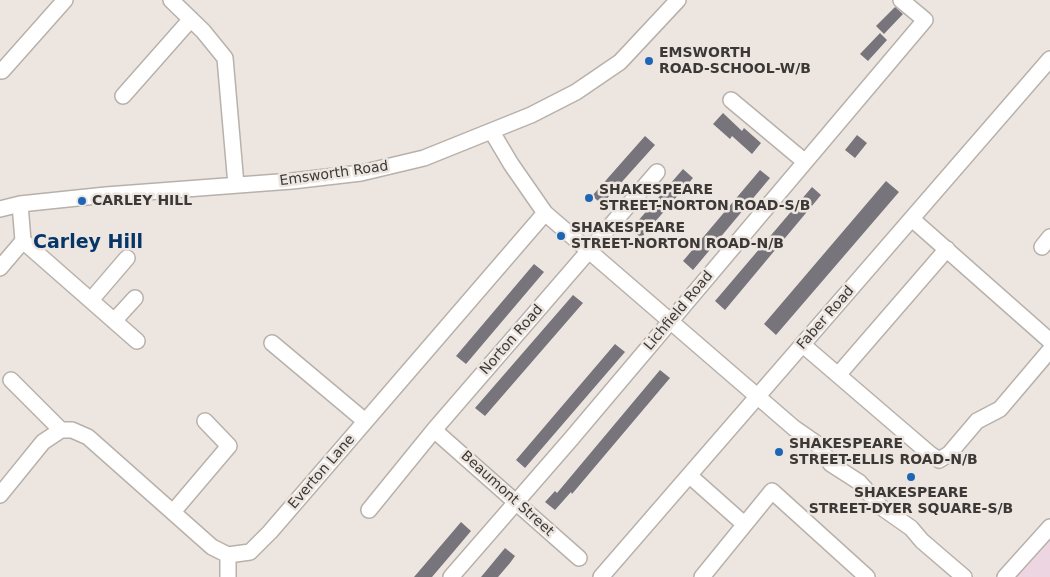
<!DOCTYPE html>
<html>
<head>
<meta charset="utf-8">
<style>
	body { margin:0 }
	canvas { display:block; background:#ede6e0 }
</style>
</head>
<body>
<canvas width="1050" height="577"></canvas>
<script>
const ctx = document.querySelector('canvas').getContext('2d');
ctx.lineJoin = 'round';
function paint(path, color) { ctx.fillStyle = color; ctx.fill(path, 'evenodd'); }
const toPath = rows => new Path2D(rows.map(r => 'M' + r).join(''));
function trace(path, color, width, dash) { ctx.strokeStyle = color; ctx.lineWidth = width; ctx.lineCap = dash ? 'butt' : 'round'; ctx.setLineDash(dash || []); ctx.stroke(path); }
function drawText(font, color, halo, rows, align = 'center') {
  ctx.font = font + ' "DejaVu Sans",sans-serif'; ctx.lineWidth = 5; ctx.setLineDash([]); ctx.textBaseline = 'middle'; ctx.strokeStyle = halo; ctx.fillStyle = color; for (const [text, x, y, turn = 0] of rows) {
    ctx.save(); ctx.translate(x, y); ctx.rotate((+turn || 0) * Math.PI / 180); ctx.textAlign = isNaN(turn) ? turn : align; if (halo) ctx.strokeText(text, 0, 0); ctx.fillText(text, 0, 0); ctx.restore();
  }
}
paint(toPath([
	[1050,536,1050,577,1014,577]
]), '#edd6e2');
paint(toPath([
	[895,7,903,14,884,34,876,26],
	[880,33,887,40,868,61,860,54],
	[723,113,742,131,744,128,761,143,752,154,732,136,730,139,713,124],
	[857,135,867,143,855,158,845,150],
	[645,136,655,145,602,204,592,196],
	[683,169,693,178,641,238,631,229],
	[760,170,770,178,693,270,683,261],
	[886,181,899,192,776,335,764,324],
	[812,187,821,195,725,310,715,301],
	[534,264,544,272,466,364,456,356],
	[573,295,583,303,485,416,475,408],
	[615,344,625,352,525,468,516,460],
	[660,370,670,378,572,494,571,492,555,510,545,502,555,491,557,493],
	[461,522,471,531,455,550,432,577,414,577],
	[505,548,515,556,510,563,498,577,481,577]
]), '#78747b');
const minor = toPath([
	[171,0,203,31,225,58,236,185],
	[2,71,65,0],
	[123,96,191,19],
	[731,100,804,161],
	[492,132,511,164,545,213,794,428,817,444,831,464,859,482,881,507,911,528,922,541,964,577],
	[0,209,20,204,106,195,292,181,361,173,424,158,531,115,576,92,620,62,678,0],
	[912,219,1050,341],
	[23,241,137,341],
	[1042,247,1050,237],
	[0,268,23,241,20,204],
	[91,300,127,258],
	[114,321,135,298],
	[272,343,365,421],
	[803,345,930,454,939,460,949,454,977,421,1000,409,1050,350],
	[838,375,947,249],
	[11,380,61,430],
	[434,430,579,558],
	[690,476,744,524],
	[0,495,43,442,61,430,72,430,88,437,212,547,228,555,250,552,270,532,545,213],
	[369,510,434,430,657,172],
	[173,512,229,446,205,421],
	[228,555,228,577],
	[451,577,571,439,925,20,901,0],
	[601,577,1050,59],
	[702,577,772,491,867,577],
	[1005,577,1050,527]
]);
trace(minor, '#b8b1ab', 18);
trace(minor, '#fff', 15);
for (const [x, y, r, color] of [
	[649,61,5,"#1d66b5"],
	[589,198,5,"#1d66b5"],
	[82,201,5,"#1d66b5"],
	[561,236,5,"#1d66b5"],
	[779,452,5,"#1d66b5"],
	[911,477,5,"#1d66b5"]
]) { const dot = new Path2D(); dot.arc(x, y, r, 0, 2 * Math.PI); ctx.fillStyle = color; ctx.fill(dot); trace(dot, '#ede6e0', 2); }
drawText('bold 14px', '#3b3836', '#ede6e0', [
	["EMSWORTH",659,53],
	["ROAD-SCHOOL-W/B",659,69],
	["SHAKESPEARE",599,190],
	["STREET-NORTON ROAD-S/B",599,206],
	["CARLEY HILL",92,201],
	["SHAKESPEARE",571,228],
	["STREET-NORTON ROAD-N/B",571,244],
	["SHAKESPEARE",789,444],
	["STREET-ELLIS ROAD-N/B",789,460],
	["SHAKESPEARE",911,493,"center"],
	["STREET-DYER SQUARE-S/B",911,509,"center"]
], 'left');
drawText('14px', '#3b3836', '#ede6e0', [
	["Emsworth Road",334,174,-8],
	["Lichfield Road",679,311,-50],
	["Faber Road",826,318,-49],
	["Norton Road",512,340,-49],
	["Everton Lane",322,472,-49],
	["Beaumont Street",507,494,42]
]);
drawText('bold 19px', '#063668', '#ede6e0', [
	["Carley Hill",88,243]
]);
</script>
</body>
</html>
